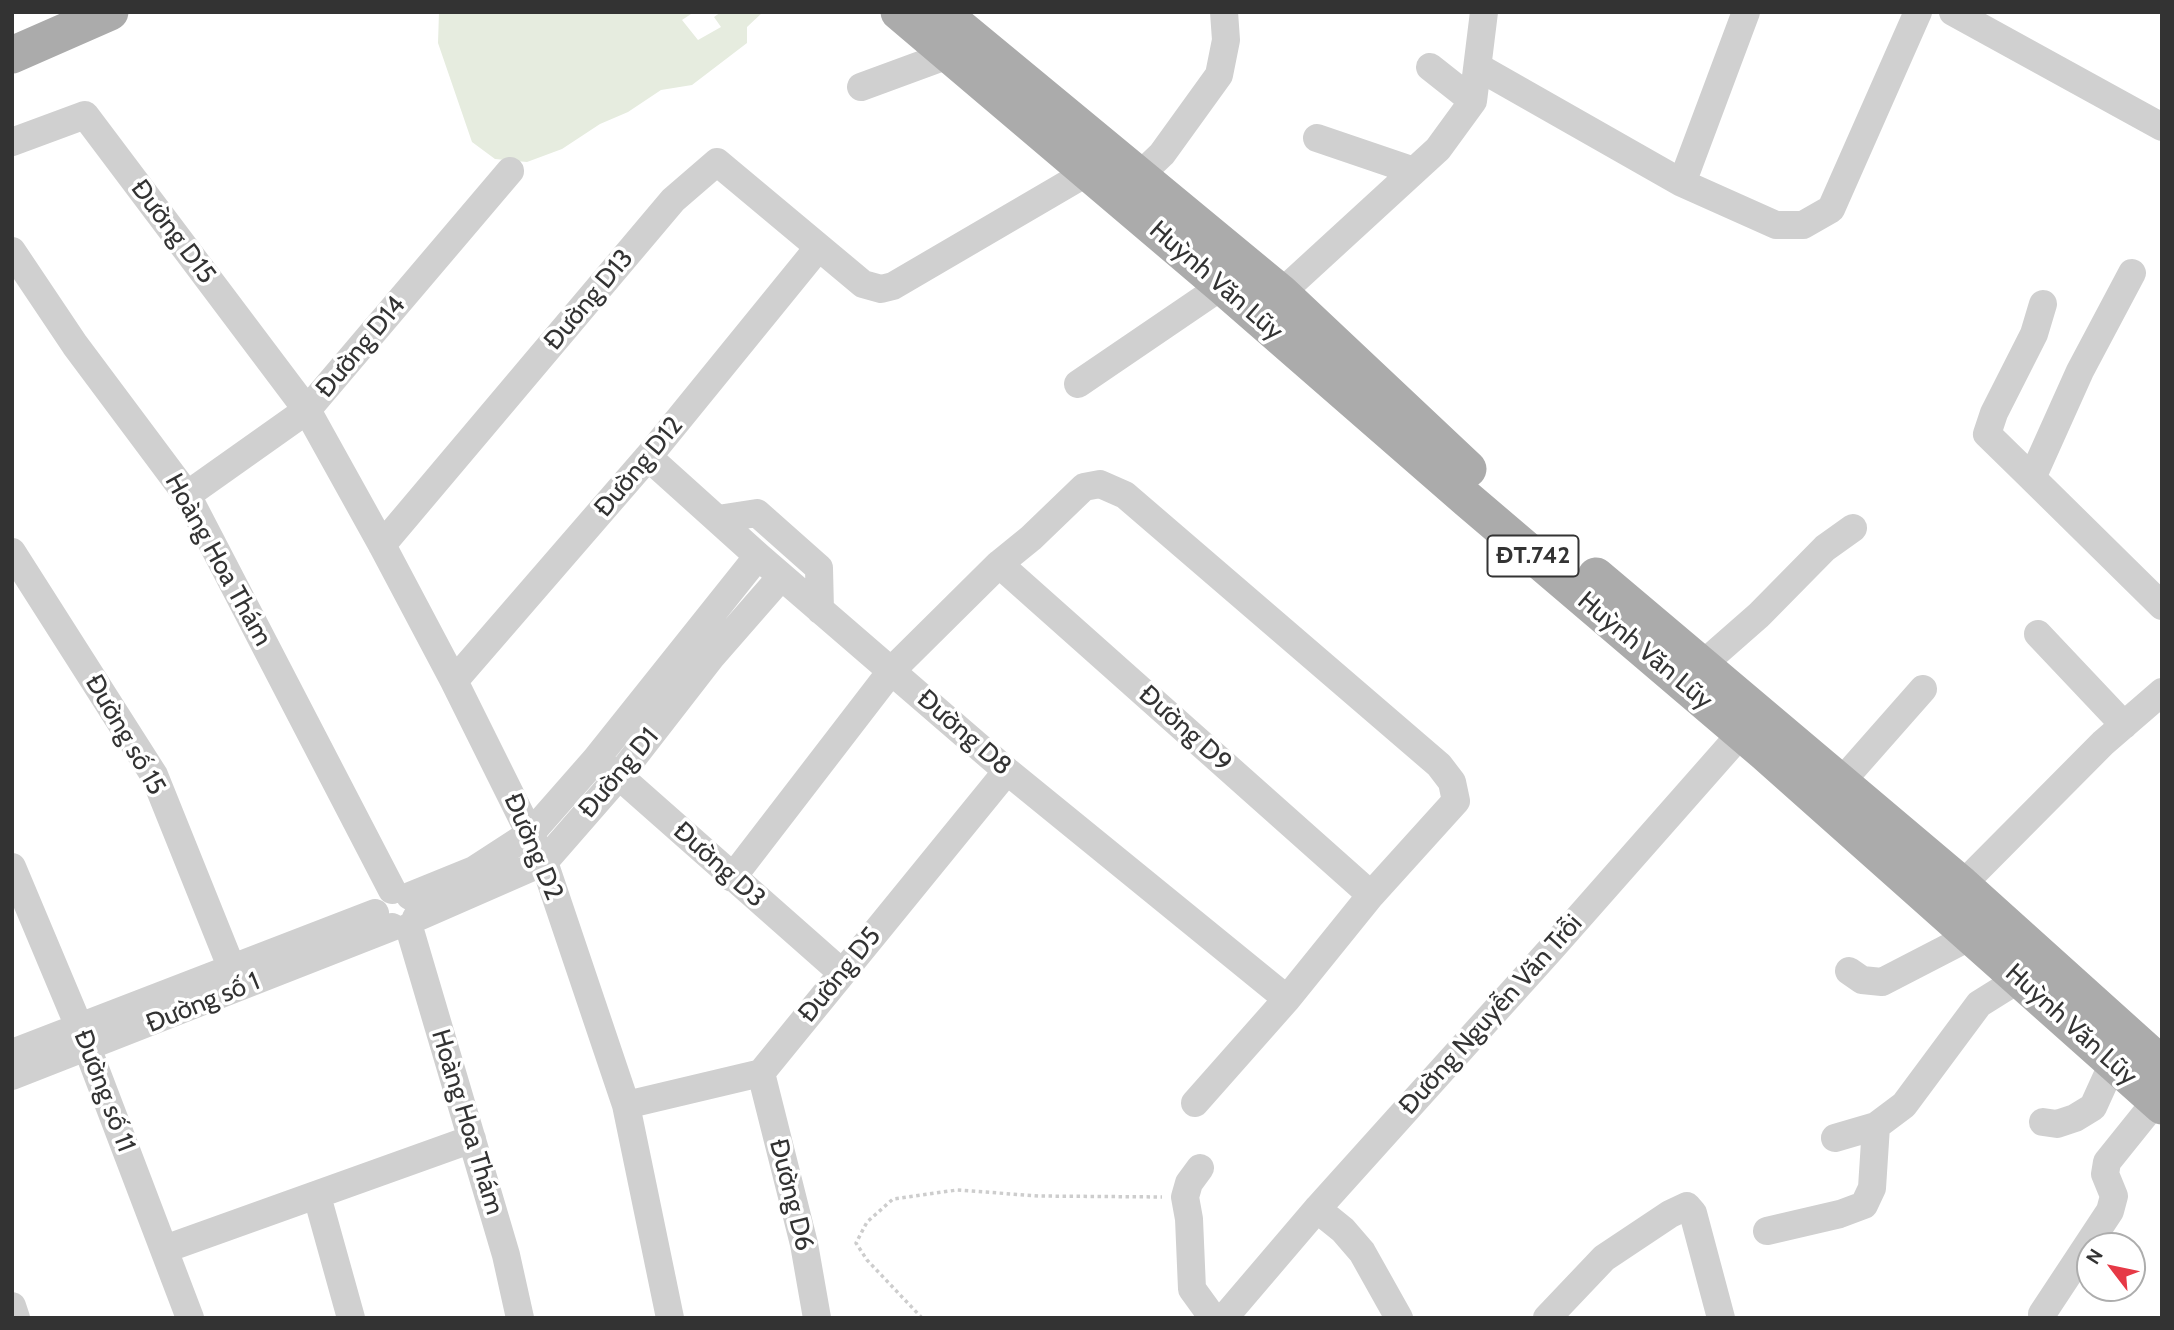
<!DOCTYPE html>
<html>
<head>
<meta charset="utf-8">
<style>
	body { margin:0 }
	#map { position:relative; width:2174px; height:1330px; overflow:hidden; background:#fff; font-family:Cabin,sans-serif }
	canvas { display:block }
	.frame { position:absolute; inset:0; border:14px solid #333; pointer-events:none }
	.north { position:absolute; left:2076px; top:1232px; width:70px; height:70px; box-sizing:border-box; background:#fff; border:2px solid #adadad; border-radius:50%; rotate:302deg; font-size:19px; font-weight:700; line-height:28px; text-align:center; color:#333 }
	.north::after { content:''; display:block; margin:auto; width:24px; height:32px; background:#e63946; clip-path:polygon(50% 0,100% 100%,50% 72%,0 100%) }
</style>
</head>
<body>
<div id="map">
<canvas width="2174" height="1330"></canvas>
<div class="frame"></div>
<div class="north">N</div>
</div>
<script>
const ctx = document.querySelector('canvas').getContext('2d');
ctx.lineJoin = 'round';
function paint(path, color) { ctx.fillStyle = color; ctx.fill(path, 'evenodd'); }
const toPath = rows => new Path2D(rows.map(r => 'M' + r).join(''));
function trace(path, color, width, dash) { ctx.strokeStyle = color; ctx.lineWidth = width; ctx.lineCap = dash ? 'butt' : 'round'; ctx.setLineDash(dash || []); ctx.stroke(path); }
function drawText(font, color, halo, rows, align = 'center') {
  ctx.font = font + ' Cabin,sans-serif'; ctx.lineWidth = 7; ctx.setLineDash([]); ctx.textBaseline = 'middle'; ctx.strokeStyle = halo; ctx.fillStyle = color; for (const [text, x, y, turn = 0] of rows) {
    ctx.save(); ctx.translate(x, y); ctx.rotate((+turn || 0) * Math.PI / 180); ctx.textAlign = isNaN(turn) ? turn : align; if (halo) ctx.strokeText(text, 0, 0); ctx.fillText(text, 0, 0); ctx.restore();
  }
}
paint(toPath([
	[439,12,694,12,682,20,698,40,721,27,714,17,721,12,763,12,747,27,747,43,692,85,661,90,628,112,600,124,562,149,527,162,495,159,472,142,438,43]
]), '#e6ecdf');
trace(toPath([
	[922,1318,867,1260,856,1243,867,1222,893,1199,957,1190,1039,1196,1162,1197]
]), '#cdcdcd', 3.5, [3.5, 3.5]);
trace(toPath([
	[1953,12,2162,127],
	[1430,67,1473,101],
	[1478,67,1682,183,1776,225,1803,225,1831,209,1918,12],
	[861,87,948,55],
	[1317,138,1414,171],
	[12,142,85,115,307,410,382,545,454,681,544,862,626,1105,670,1318],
	[1139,176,1162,154,1219,75,1226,40,1224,12],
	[1682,183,1746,12],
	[12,251,75,345,187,495,392,890],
	[2132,273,2080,371,2032,478,2162,606],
	[1281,293,1438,149,1473,101,1484,12],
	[1078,384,1222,286],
	[648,457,758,556,1007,771,1287,999],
	[2032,478,1987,434,1994,413,2034,334,2043,304],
	[187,495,307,410,510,171],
	[718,519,757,513,819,568,820,610],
	[382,545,673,200,717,162,863,284,881,289,893,286,1088,172],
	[12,552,154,775,232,969],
	[999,564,1371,895],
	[2038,634,2124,725],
	[1702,665,1759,615,1825,548,1853,528],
	[454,681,648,457,818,248],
	[603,765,619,776,841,972],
	[1841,782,1923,689],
	[12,867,80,1029,190,1318],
	[732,878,892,670,999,564,1031,538,1084,487,1100,484,1125,495,1439,765,1452,782,1456,801,1371,895,1287,999,1195,1103],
	[1962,885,2103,743,2162,692],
	[410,896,474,870,531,833,596,759,758,556],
	[416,918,544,862,619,776,712,656,781,577],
	[409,927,506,1255,520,1318],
	[1849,971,1862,980,1882,982,1971,936],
	[12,1053,375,913],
	[761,1073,804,1244,817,1318],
	[12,1076,392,927],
	[626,1105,761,1073,1007,771],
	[2043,1122,2057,1124,2075,1118,2093,1107,2113,1063],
	[1835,1138,1876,1126,1904,1105,1979,1004,2019,979],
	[1200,1168,1189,1183,1185,1197,1189,1219,1192,1289,1213,1318],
	[317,1196,351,1318],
	[1317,1209,1343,1230,1362,1252,1399,1318],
	[1767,1231,1840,1214,1864,1205,1872,1188,1876,1126],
	[165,1249,472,1139],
	[12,1306,16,1318],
	[2042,1314,2110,1211,2114,1196,2105,1174,2107,1162,2156,1101],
	[1224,1318,1317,1209,1552,948,1753,720],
	[1547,1318,1604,1258,1670,1214,1687,1206,1693,1213,1721,1318]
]), '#d0d0d0', 28);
trace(toPath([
	[899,12,1222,286,1468,500,1765,753,2162,1106],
	[941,12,1281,293,1468,469],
	[12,55,110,12],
	[1596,576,1962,885,2162,1065]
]), '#ababab', 37);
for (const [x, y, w] of [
	[1533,556,91]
]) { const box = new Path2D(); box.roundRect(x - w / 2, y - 20.5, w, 41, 5); ctx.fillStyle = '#fff'; ctx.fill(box); trace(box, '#333', 2); }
drawText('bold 24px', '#333', null, [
	["ĐT.742",1533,556]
]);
drawText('26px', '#333', '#fff', [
	["Đường D15",173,232,53],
	["Huỳnh Văn Lũy",1216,281,41],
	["Đường D13",589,300,-50],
	["Đường D14",361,347,-50],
	["Đường D12",639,467,-50],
	["Hoàng Hoa Thám",218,560,61],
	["Huỳnh Văn Lũy",1645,651,40],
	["Đường D9",1185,729,42],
	["Đường D8",964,733,41],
	["Đường số 15",125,735,60],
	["Đường D1",619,773,-50],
	["Đường D2",533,847,67],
	["Đường D3",719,865,42],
	["Đường D5",840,975,-51],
	["Đường số 1",203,1003,-22],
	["Đường Nguyễn Văn Trỗi",1491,1015,-48],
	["Huỳnh Văn Lũy",2071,1025,42],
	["Đường số 11",104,1091,69],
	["Hoàng Hoa Thám",467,1122,73],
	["Đường D6",791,1195,76]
]);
</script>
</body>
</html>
